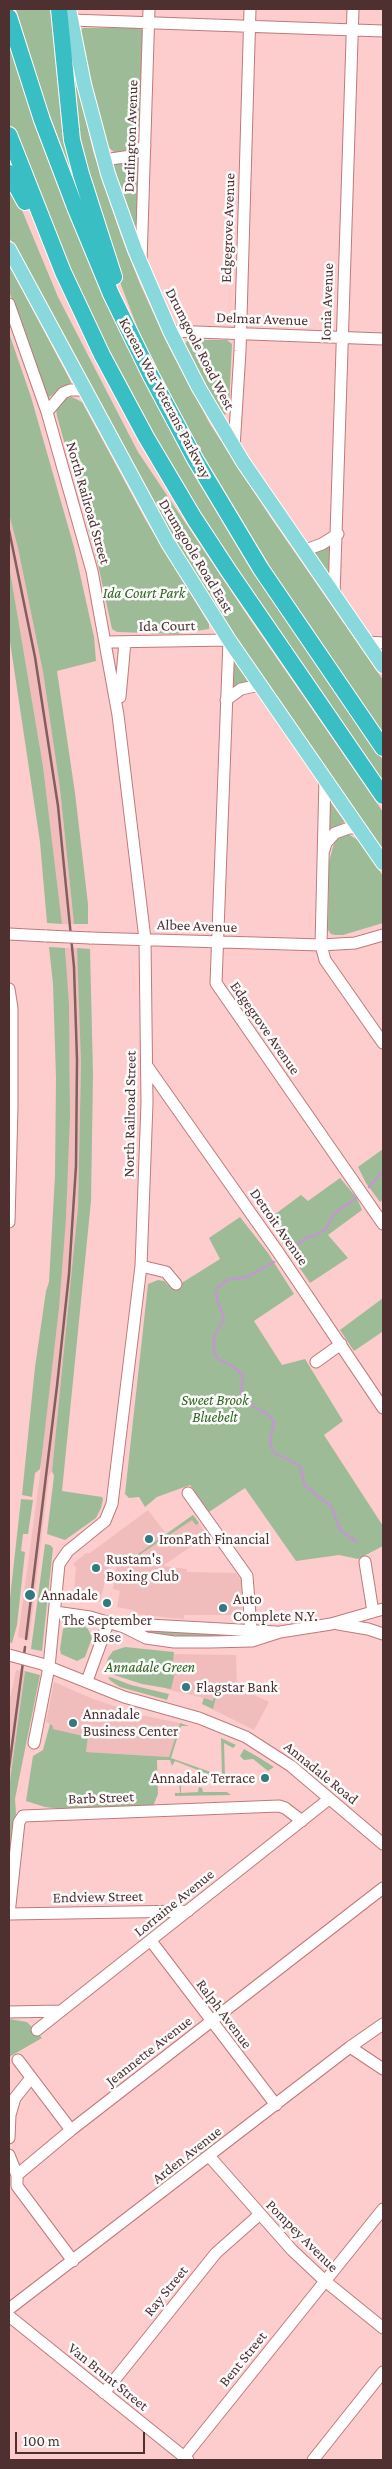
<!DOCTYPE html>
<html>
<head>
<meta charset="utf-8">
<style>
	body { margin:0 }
	#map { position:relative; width:392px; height:2469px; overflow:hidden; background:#fccdcc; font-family:"Crimson Pro",serif }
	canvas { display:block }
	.frame { position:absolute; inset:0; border:10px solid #4f3031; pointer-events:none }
	.scale { position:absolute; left:15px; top:2432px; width:130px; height:22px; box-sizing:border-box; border:2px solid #4f3031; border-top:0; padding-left:6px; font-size:15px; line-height:18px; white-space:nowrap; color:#4f3031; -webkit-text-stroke:4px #fbfbfb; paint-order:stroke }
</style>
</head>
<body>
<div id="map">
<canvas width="392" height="2469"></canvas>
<div class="frame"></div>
<div class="scale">100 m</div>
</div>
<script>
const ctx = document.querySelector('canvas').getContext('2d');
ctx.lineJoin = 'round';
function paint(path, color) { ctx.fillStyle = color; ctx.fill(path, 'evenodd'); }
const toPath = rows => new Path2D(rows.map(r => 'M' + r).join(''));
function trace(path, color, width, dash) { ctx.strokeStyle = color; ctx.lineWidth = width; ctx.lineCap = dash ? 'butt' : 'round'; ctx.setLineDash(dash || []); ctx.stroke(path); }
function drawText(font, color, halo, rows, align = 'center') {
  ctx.font = font + ' "Crimson Pro",serif'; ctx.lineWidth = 5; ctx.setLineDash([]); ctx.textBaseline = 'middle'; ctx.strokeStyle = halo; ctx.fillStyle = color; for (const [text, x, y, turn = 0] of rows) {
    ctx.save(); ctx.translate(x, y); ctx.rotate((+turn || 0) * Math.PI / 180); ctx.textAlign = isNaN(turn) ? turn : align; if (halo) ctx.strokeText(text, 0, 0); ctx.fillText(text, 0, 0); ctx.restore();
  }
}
paint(toPath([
	[9,514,18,548,43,672,60,789,74,924,62,924,43,766,9,565],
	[65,948,77,948,80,1002,81,1063,78,1207,52,1471,49,1476,29,1640,18,1637,40,1475,66,1219,70,1072],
	[148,1510,166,1534,193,1515,207,1535,163,1566,187,1569,187,1572,236,1573,241,1580,242,1615,184,1615,184,1619,133,1614,133,1610,117,1607,120,1591,113,1589,118,1559,111,1558,100,1602,84,1598,74,1590,76,1568,73,1564,86,1553,90,1553],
	[174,1654,236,1655,237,1687,269,1702,254,1730,202,1704,204,1698,166,1689],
	[16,1670,25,1671,9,1788,9,1704],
	[54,1682,93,1699,130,1711,129,1714,135,1716,146,1716,180,1723,169,1757,86,1752,88,1737,53,1729,53,1726,46,1722]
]), '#f0bdbc');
paint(toPath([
	[16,9,54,9,80,192,78,192,45,103],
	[65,27,93,151,120,233,140,284,170,349,210,424,271,518,383,680,383,734,298,611,232,507,192,438,142,340,106,245,82,169],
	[83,28,138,28,145,31,140,124,134,143,125,152,114,152,108,147,87,69,80,31],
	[9,43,61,194,122,336,198,479,289,624,383,760,383,787,183,491,88,312,19,152,9,122],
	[136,158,141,160,137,224,135,226,133,225,113,168,115,164],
	[9,179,58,297,138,452,249,618,383,812,383,852,231,632,156,510,9,237],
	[9,265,71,382,70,386,60,389,48,398,46,398,9,291],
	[9,333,31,397,74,547,94,637,96,661,57,671,75,793,88,904,88,924,74,924,60,789,43,672,18,548,9,514],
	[188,340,227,340,232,344,229,406,225,415,220,413,184,345],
	[72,397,82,402,145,519,209,624,209,629,176,634,117,632,112,629,97,560,57,416,56,409,65,398],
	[329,546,331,546,330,573,327,573,314,553],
	[9,565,43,766,62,924,47,923,40,842,9,635],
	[234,661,248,681,233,689,228,685],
	[331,803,345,822,330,830,329,804],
	[348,834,358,840,383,876,383,923,343,935,335,935,331,934,328,930,329,862,335,839],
	[49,947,65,948,69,1005,70,1116,66,1219,59,1308,42,1455,40,1469,35,1473,32,1497,22,1495,35,1367,46,1291,49,1282,55,1176,56,1078,53,984],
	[77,948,90,949,93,1074,91,1201,62,1491,102,1497,103,1499,101,1508,96,1518,65,1540,47,1534,54,1476,52,1471,78,1207,81,1063],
	[383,1149,383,1200,380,1202,366,1183,358,1167],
	[340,1178,357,1198,362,1210,328,1235,348,1258,310,1283,267,1220,301,1195,308,1201],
	[240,1217,268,1253,294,1294,254,1321,282,1365,305,1359,343,1421,324,1435,383,1526,383,1546,358,1559,339,1555,296,1561,245,1488,209,1512,190,1485,157,1497,145,1507,139,1497,129,1498,125,1494,148,1284,158,1280,164,1281,172,1289,220,1259,209,1238],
	[383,1298,383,1334,382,1332,354,1351,340,1330],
	[21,1499,33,1500,28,1534,23,1534,21,1551,25,1552,17,1625,12,1643,9,1642,9,1607],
	[193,1515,199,1523,196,1525,192,1520,139,1555,138,1554],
	[45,1544,50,1545,53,1548,42,1651,31,1649],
	[79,1623,88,1629,92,1638,85,1657,77,1661,61,1654,60,1649,63,1629,69,1625],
	[149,1630,233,1633,247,1637,189,1637,150,1633],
	[125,1647,174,1652,173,1662,177,1664,171,1689,142,1684,111,1674,106,1664,108,1658,113,1651],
	[25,1671,40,1675,15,1799,16,1813,9,1863,9,1788],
	[110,1677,131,1685,169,1694,167,1700,120,1687,111,1681,108,1678],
	[218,1682,233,1686,229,1693,218,1689,213,1709,202,1704,204,1698,213,1701],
	[180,1723,189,1726,181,1726,171,1758,222,1776,221,1738,236,1745,233,1748,224,1743,225,1776,230,1777,230,1779,223,1780,222,1777,210,1773,207,1780,208,1774,175,1761,172,1766,170,1760,157,1760,158,1794,153,1806,61,1809,45,1807,26,1801,33,1756,43,1750,50,1724,53,1726,53,1729,88,1737,86,1752,169,1757],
	[244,1749,258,1757,274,1767,268,1771,253,1759,244,1760,240,1756],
	[175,1777,181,1780,181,1793,198,1792,199,1787,202,1788,203,1792,227,1792,231,1795,175,1796,175,1793,180,1793,179,1780,174,1780],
	[9,2019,27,2022,42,2038,9,2057]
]), '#9ebb97');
trace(toPath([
	[369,1187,383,1171],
	[289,1251,306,1238,316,1235,326,1229,334,1214,356,1198],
	[274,1262,247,1277,227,1280,217,1288,216,1296,224,1319,214,1337,214,1351,218,1359,232,1366,243,1375,241,1394,245,1402,268,1414,274,1421,270,1442,273,1452,300,1466,305,1486,331,1506,340,1530,357,1542]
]), '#c298ce', 2.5);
const minor = toPath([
	[71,20,383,31],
	[104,160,131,156,145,145],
	[141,262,149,9],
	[9,304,47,412,92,571,118,715,145,939,147,1103,141,1266,112,1504,105,1521,68,1551,59,1564,49,1667,34,1743],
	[170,331,383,339],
	[47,412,63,393,70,390,84,390],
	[234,448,240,351,250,9],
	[303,551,322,544,338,534],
	[334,596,353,9],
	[106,642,229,640,216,983,383,1224],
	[367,642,383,643],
	[120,697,125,642],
	[226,700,241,689,260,685],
	[325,778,321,945,325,960,383,1043],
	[324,850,326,843,335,833,349,828,359,828],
	[9,934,47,936],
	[90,938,321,945,355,943,383,935],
	[9,989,12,1008,12,1107,9,1222],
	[147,1066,278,1252,383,1408],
	[141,1266,166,1272,176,1284],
	[316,1362,341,1344],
	[188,1493,247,1576,252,1641],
	[365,1562,373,1612],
	[55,1612,90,1617,124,1627,146,1638,174,1642,210,1642,252,1641,280,1632,331,1624,383,1609],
	[338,1624,368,1629,383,1634],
	[125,1627,149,1625,276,1632],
	[44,1665,124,1697,199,1718,246,1737,291,1766,383,1844],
	[87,1681,108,1623],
	[9,1914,19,1822,23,1816,279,1806,285,1808,302,1821],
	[9,1914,188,1911],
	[151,1941,276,2105],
	[9,2012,60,2011],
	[37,2030,329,1799],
	[350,2047,383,2069],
	[18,2060,71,2130],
	[9,2138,10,2115,15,2098,31,2078],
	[9,2155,17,2175,17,2186,73,2261],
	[209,2156,292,2250,325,2281,383,2328],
	[17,2175,71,2130,383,1888],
	[9,2309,350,2047,383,2024],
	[9,2316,188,2460],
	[104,2393,216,2253,259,2215],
	[184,2457,383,2209],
	[313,2460,383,2372]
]);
const major = toPath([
	[69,9,84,84,108,174,135,250,170,331,199,388,243,462,383,666],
	[9,249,168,543,229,640,383,863]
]);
const highway = toPath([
	[59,9,72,140,81,174,114,277],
	[9,17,42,120,75,207,111,294,151,376,195,459,261,569,383,748],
	[9,135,63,272,102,355,146,437,194,518,228,570,383,796],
	[9,173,25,202]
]);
trace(minor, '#c1797a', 13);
trace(major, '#fff', 16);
trace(highway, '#fff', 18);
trace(minor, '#fff', 11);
trace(major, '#88d8dc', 14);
trace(highway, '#39bec4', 16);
trace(toPath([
	[9,530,35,657,58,806,74,967,77,1060,76,1166,69,1274,57,1386,26,1639],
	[9,1768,25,1647]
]), '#825e5e', 2.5);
const minorBridge = toPath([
	[47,936,90,938],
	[9,1655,42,1664]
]);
trace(minorBridge, '#c1797a', 13, []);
trace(minorBridge, '#fff', 11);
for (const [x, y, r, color] of [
	[149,1539,5,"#317a7e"],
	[96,1568,5,"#317a7e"],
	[30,1595,6,"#317a7e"],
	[107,1603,5,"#317a7e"],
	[223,1608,5,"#317a7e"],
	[186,1687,5,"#317a7e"],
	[73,1723,5,"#317a7e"],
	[265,1778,5,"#317a7e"]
]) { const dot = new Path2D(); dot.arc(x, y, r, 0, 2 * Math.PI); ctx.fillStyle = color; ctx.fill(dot); trace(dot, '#fbfbfb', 2); }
drawText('15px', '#4f3031', '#fbfbfb', [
	["Darlington Avenue",131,136,-88],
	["Edgegrove Avenue",228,228,-88],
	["Ionia Avenue",327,302,-88],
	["Delmar Avenue",262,319,2],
	["Drumgoole Road West",200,349,63],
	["Korean War Veterans Parkway",165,398,62],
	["North Railroad Street",88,503,74],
	["Drumgoole Road East",196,556,59],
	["Ida Court",167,626,-1],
	["Albee Avenue",197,926,2],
	["Edgegrove Avenue",265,1028,55],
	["North Railroad Street",130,1114,-89],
	["Detroit Avenue",279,1227,55],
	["Annadale Road",321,1773,39],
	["Barb Street",101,1798,-2],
	["Endview Street",98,1897,-1],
	["Lorraine Avenue",174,1903,-39],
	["Ralph Avenue",224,2014,53],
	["Jeannette Avenue",149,2051,-38],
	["Arden Avenue",187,2155,-38],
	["Pompey Avenue",302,2236,45],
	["Ray Street",166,2291,-51],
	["Bent Street",243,2359,-51],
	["Van Brunt Street",108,2377,39]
]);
drawText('italic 15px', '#2e651d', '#fbfbfb', [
	["Ida Court Park",144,593],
	["Sweet Brook",215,1400],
	["Bluebelt",215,1417],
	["Annadale Green",150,1667]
]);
drawText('15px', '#4f3031', '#fbfbfb', [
	["IronPath Financial",159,1539],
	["Rustam's",106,1559],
	["Boxing Club",106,1576],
	["Annadale",41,1595],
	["Auto",233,1599],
	["Complete N.Y.",233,1616],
	["The September",107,1620,"center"],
	["Rose",107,1637,"center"],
	["Flagstar Bank",196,1687],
	["Annadale",83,1714],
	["Business Center",83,1731],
	["Annadale Terrace",255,1778,"right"]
], 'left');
</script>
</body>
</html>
